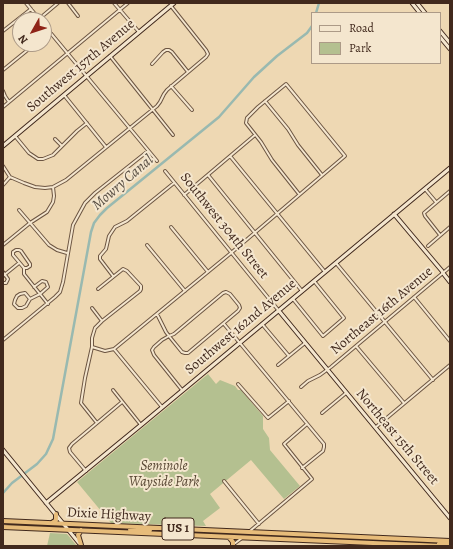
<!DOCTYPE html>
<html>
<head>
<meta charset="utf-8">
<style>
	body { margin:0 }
	#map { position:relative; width:453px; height:549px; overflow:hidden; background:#eed8b3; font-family:Alegreya,serif }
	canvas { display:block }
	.frame { position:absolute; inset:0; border:4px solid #41291d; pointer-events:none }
	.legend { position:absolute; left:311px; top:12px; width:130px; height:52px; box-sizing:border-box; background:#f4e6ce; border:1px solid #ac9a87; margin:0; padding:5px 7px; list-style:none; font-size:12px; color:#41291d }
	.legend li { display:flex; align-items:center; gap:8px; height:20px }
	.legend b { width:20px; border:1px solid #ac9a87 }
	.north { position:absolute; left:12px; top:12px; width:40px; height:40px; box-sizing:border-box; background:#f4e6ce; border:1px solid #ac9a87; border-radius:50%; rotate:231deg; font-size:11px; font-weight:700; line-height:16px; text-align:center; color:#41291d }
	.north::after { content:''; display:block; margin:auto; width:14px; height:18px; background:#8f2418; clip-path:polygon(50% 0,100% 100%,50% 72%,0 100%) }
</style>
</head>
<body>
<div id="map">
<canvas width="453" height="549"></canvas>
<div class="frame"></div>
<ul class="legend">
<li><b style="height:5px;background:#f4e6ce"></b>Road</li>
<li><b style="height:11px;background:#b4c090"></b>Park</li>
</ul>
<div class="north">N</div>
</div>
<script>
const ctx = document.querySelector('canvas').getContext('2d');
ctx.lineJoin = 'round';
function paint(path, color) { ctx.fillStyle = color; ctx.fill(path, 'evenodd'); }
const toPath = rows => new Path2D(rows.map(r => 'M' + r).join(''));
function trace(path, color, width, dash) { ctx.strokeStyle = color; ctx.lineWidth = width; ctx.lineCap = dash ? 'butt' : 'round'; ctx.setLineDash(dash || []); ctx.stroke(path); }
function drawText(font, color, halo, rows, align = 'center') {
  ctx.font = font + ' Alegreya,serif'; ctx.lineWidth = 4; ctx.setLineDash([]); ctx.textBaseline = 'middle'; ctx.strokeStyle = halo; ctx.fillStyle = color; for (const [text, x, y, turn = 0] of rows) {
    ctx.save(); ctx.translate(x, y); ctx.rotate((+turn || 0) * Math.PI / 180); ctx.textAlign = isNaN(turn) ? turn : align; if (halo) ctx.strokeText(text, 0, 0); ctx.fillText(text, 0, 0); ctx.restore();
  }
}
paint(toPath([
	[208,374,216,384,220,380,235,386,238,390,241,390,263,416,263,429,269,438,270,450,300,486,284,499,251,460,210,494,220,508,203,521,206,526,111,523,77,482],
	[50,533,67,534,77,546,47,546]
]), '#b4c090');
trace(toPath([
	[316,13,319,3],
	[3,493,12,483,37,464,46,454,53,439,91,232,94,223,100,215,107,208,219,117,254,77,277,56,307,33,312,26]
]), '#99b9b0', 2.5);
const street = toPath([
	[26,3,39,19],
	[68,3,78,16],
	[114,3,139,32],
	[39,19,58,3],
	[44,25,157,161],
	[3,31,31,9],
	[44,37,50,32],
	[110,56,173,135],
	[152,64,163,52,166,50,169,50,172,52,188,72],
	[3,70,35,44],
	[171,86,192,110],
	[3,91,5,96,9,102],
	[64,95,106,147],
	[265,101,288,129,298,145,322,175],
	[3,107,128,3],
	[15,136,29,153,38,159,43,159,53,155,77,131,87,123],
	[55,139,62,146],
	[230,156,325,272],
	[3,166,10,177,24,183,35,187,45,188,53,187,66,180,157,106,160,102,164,94,167,90,206,57,208,54,206,50,171,6],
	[165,171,279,311],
	[208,175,302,291],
	[3,185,10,177],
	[425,189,436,202],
	[184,195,255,135],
	[19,210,49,245,57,250,67,253],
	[171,227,208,272],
	[440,235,425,216,424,213,450,191],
	[3,245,30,223,47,212,53,202,54,196,53,187],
	[147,245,185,291],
	[428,246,450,227],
	[336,263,433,380],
	[24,268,27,268,30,266,30,264,21,251,19,250,16,250,13,252,13,255,24,268,24,274,48,304],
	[3,272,8,279,6,283,3,283],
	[3,276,19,263],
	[113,276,100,259,100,256,106,249,109,236,115,227,127,221,174,183],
	[414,297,450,341],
	[30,299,25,293,20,294,17,296,15,300,14,304,18,308,22,308,26,306,30,299,40,294,48,287,46,282,42,281,34,287],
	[293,299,323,336,344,318,314,281],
	[92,308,102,321],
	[157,314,166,332,169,336,173,341,182,352,185,353,188,353,238,311,240,308,239,305,230,294,226,292,223,293,174,334,169,336,162,340,154,347,152,350,154,355,182,390],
	[224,324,324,444,324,447,323,451,302,468],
	[262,324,289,356],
	[3,340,55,297,60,292,63,282,73,225,85,203,95,193,148,151],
	[356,346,404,403],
	[92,347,105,351,114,349,231,253,345,156,286,84,258,107,247,118,246,123,261,142,272,160,299,194],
	[114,349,162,407],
	[278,365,305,343],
	[238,384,268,418,289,401],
	[301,387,308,381,320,375,331,367,450,267],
	[113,390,141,425],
	[322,413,346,393],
	[97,423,81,403,85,378,92,347,92,338,95,328,102,321,140,291,141,289,141,286,127,271,123,269,98,289],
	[376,427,450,365],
	[86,471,70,452,69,448,72,444,122,402],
	[224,481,259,524],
	[250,531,312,479,284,444,307,424],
	[234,544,242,538]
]);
const secondary = toPath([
	[412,3,420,13],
	[417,3,425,13],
	[440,31,450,43],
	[440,37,450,49],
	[3,146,174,3],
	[394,214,442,271,443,273,450,282],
	[279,311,450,518],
	[3,450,79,543],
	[46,503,141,425,450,168]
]);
const highway = toPath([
	[3,521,450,541],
	[52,523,56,520,56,514],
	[3,527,442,546],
	[130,529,150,530],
	[229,537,233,542,233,545],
	[439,544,450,544],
	[81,545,78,535,81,530]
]);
trace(street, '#6c5542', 4);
trace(secondary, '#41291d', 5);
trace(highway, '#41291d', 6);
trace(street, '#f4e6ce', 2);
trace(secondary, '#f4e6ce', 3);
trace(highway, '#e7bc7a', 4);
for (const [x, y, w] of [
	[178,529,32]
]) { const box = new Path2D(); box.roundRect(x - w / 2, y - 11, w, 22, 3); ctx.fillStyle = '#f4e6ce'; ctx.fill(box); trace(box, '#41291d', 1); }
drawText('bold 13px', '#41291d', null, [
	["US 1",178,529]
]);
drawText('14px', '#41291d', '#f4e6ce', [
	["Southwest 157th Avenue",81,66,-40],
	["Southwest 304th Street",224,226,51],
	["Northeast 16th Avenue",382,311,-40],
	["Southwest 162nd Avenue",241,327,-40],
	["Northeast 15th Street",397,437,50],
	["Dixie Highway",109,515,3]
]);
drawText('italic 14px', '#584734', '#f4e6ce', [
	["Seminole",164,467],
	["Wayside Park",164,483]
]);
drawText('italic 15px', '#574d42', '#f4e6ce', [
	["Mowry Canal",123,183,-41]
]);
</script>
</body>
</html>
